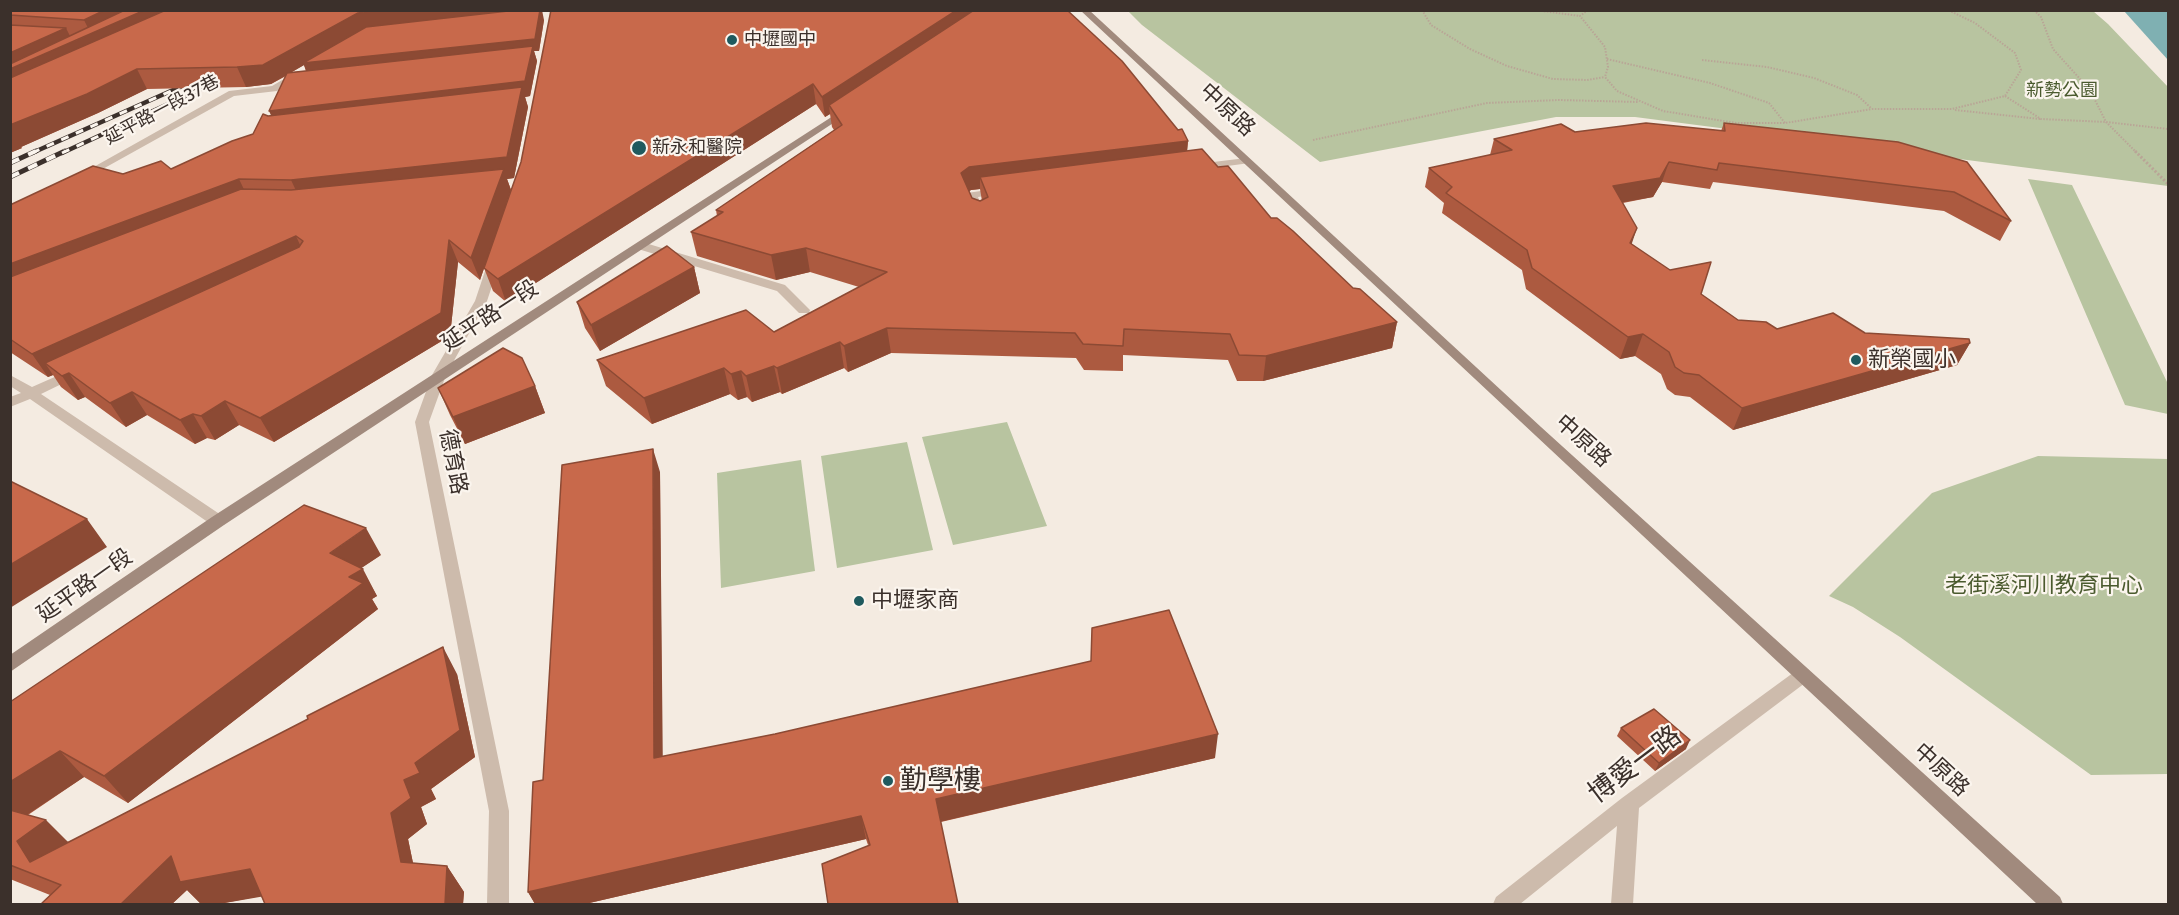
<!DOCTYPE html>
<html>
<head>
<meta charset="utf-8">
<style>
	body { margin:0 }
	#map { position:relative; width:2179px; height:915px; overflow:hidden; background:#f4ebe1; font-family:Cabin,sans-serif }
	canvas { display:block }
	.frame { position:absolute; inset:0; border:12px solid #3b302b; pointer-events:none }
</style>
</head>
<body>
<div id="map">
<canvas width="2179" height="915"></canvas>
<div class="frame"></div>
</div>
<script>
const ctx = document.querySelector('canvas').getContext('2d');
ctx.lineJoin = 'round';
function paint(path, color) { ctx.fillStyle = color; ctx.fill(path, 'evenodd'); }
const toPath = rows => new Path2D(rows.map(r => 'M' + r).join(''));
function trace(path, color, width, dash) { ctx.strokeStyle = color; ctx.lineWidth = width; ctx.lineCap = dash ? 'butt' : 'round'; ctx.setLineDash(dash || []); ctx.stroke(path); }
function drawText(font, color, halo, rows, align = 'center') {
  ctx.font = font + ' Cabin,"Noto Sans TC",sans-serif'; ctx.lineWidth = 4.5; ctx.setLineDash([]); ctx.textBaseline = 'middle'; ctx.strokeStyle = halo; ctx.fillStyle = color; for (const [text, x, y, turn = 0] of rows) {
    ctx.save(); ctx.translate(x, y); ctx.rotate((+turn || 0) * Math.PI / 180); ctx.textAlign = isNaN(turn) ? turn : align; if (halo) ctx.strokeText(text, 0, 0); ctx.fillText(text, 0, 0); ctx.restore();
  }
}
paint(toPath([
	[1128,11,2093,11,2108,24,2168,87,2168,186,1635,117,1556,117,1320,162,1142,25],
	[2028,179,2072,185,2168,384,2168,414,2125,405],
	[1007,422,1047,526,953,545,922,437],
	[907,442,933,550,837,568,821,456],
	[2038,456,2168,459,2168,774,2091,775,1900,637,1853,607,1829,596,1932,493],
	[801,460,815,571,721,588,717,473]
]), '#b8c4a0');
paint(toPath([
	[2124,11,2168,11,2168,60]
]), '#7fb0b2');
trace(toPath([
	[1422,10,1431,25,1470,49,1507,66,1553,79,1587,80,1605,77],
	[1535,10,1580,16],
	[1588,10,1580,16,1605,47,1608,67,1605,77,1617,91,1663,111,1736,123,1785,123,1872,109,1952,109,2005,96,2021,70,2015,53,1975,23,1948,10],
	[2034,10,2041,17,2053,49,2090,90,2106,122,2137,153],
	[1607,59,1710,83,1769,103,1785,123],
	[1702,60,1767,67,1814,78,1857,95,1871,108],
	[2005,96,2041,119,2106,122,2168,129],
	[1955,110,2040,119],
	[1313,140,1487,103,1559,100,1638,102]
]), '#b9a596', 2, [1.5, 1.5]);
trace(toPath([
	[2135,151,2168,184]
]), '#b9a596', 3, [2, 2]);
paint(toPath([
	[296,72,304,74,277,91,234,96,83,180,75,180,74,178,229,91,272,86,296,72],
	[1246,158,1251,161,1250,163,1197,170,1192,167,1197,164,1246,158],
	[1001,188,1007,191,1005,193,978,197,986,217,980,220,976,219,965,195,967,193,1001,188],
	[642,242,785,285,810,310,809,313,799,313,777,291,638,249,638,243,642,242],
	[494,258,500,262,487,301,446,375,429,422,509,811,509,904,487,904,489,811,415,422,432,375,475,301,488,262,494,258],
	[75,368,82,372,80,375,41,394,224,517,226,521,224,525,212,525,30,399,10,407,10,397,21,393,10,386,10,375,32,387,75,368],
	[1803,668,1809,670,1812,675,1809,680,1639,808,1633,904,1611,904,1617,826,1520,904,1493,904,1496,897,1622,798,1797,670,1803,668]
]), '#cdbbac');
paint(toPath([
	[1080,10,1089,10,1541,427,2060,897,2063,904,2037,904,1080,10],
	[847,107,852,110,850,112,224,525,10,672,10,655,212,517,847,107]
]), '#a18a7d');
const railFar1 = toPath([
	[32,153,191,82],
	[62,153,218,81]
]);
const rail = toPath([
	[10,163,36,151],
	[10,177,65,151]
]);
trace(railFar1, '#3b302b', 4.5);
trace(rail, '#3b302b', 5);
trace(railFar1, '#fbf5ee', 3, [8]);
trace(rail, '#fbf5ee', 4, [10]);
paint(toPath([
	[10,10,544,20,539,51,534,51,537,61,530,96,525,97,528,107,514,178,507,179,511,190,480,280,458,262,450,336,274,442,239,425,215,440,207,438,195,444,147,415,126,427,85,397,78,400,61,387,53,375,48,377,10,352,10,205,123,174,171,169,253,134,268,116,271,116,286,76,271,84,246,87,147,89,98,113,21,147,22,148,10,153],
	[304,65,306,71,292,72],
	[551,10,1188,141,1187,151,1218,167,1271,218,1353,288,1397,322,1392,348,1263,381,1237,381,1228,360,1123,355,1123,371,1084,370,1076,358,891,353,848,372,844,368,782,394,780,392,752,402,747,397,738,400,730,394,652,424,606,386,597,360,774,332,859,287,810,272,776,280,697,256,691,232,717,216,716,210,834,130,832,127,830,114,825,117,816,104,506,302,493,291,484,268,521,162],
	[980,189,982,201,980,201,972,198,969,191,971,190],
	[1724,123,1898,142,2011,221,2000,241,1944,211,1713,182,1710,189,1662,182,1653,197,1623,203,1632,244,1701,294,1738,320,1777,329,1865,333,1970,343,1957,365,1733,430,1690,397,1675,395,1667,389,1661,374,1635,356,1620,359,1526,289,1522,270,1442,213,1444,203,1425,187,1429,168,1490,155,1494,139,1575,132,1721,131],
	[694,267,700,293,600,351,585,328,577,302],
	[535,386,545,413,465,444,450,415,438,388],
	[660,472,662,756,1215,758,941,822,868,845,866,839,585,904,535,904,528,892,543,780],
	[381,555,361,568,377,596,372,599,378,609,128,803,84,777,28,815,68,842,457,674,475,757,431,789,436,799,421,807,427,824,408,839,413,863,447,866,464,892,463,904,265,904,261,896,219,904,201,904,187,890,172,904,41,904,50,895,10,879,10,702],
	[1621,728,1686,749,1655,771,1617,736]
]), '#ac5a40');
paint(toPath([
	[105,10,194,10,10,93,10,53,66,28,73,42,91,34,84,20],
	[376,10,542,10,544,20,539,51,534,51,537,61,530,96,525,97,528,107,514,178,507,179,511,190,480,280,471,258,500,180,301,201,291,180,276,126,269,111,308,76,304,65,271,84,246,87,237,67,358,13],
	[957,10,982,10,829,105,830,114,825,117,822,97],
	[137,69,147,89,98,113,21,147,22,148,10,153,10,125],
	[813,84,816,104,506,302,498,279],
	[1188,141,1186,163,980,177,980,189,971,190,963,196,961,173,969,167],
	[1669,162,1662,182,1653,197,1607,205,1613,186],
	[239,179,249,200,10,292,10,264],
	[1637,228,1630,249,1630,243],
	[296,236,306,258,45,363,53,375,48,377,32,354],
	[449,240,458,262,450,336,274,442,260,418],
	[806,248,810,272,776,280,771,255],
	[694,267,700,293,600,351,591,325],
	[1397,322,1392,348,1263,381,1266,356],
	[887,328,891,353,848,372,844,346],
	[1643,334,1635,356,1620,359,1628,337],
	[840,342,844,368,782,394,777,368],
	[1970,343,1957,365,1733,430,1742,408],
	[774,366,780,392,752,402,746,376],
	[724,368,730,394,652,424,644,398],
	[741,371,747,397,738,400,731,374],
	[69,373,85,397,78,400,62,376],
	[535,386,545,413,465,444,453,417],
	[132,392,147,415,126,427,110,403],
	[225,401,239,425,215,440,201,416],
	[193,414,207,438,195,444,180,420],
	[653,449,660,472,663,781,654,758],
	[87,519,107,547,10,608,10,565],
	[366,528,381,555,345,579,330,553],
	[363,569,377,596,372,599,378,609,128,803,104,776,349,577],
	[443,647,457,674,475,757,431,789,436,799,421,807,427,824,408,839,418,887,401,862,391,813,404,780,415,763],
	[1218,734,1215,758,939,822,936,799],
	[1690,740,1686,749,1655,771,1659,763],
	[60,751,84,777,10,826,10,782],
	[861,816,866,839,585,904,535,904,528,892],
	[46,820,72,846,30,862,17,841],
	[171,856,250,869,271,895,219,904,201,904,187,890,172,904,121,904],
	[447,866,464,892,463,904,445,904]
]), '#8c4a34');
const building = toPath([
	[10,10,105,10,84,20,10,15,10,10],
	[125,10,145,10,10,69,10,64,125,10],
	[166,10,376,10,358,13,263,65,237,67,137,69,87,94,10,125,10,78,166,10],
	[517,10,540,10,535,39,303,63,366,27,517,10],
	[551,10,957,10,822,97,813,84,498,279,484,268,521,162,551,10],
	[974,10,1067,10,1122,61,1178,130,1182,129,1188,141,969,167,961,173,972,198,980,201,988,197,980,177,1202,149,1218,167,1228,166,1271,218,1277,218,1293,231,1353,288,1360,289,1397,322,1266,356,1239,355,1230,334,1124,329,1123,346,1083,344,1075,333,887,328,844,346,840,342,777,368,774,366,746,376,741,371,731,374,724,368,644,398,597,360,746,310,774,332,887,272,806,248,771,255,691,232,723,212,716,210,842,125,829,105,974,10],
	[10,25,66,28,10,53,10,25],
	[533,46,525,81,269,111,287,73,533,46],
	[522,87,507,157,291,180,239,179,10,264,10,205,93,166,123,174,161,161,171,169,232,141,253,134,263,114,268,116,522,87],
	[1646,123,1725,131,1724,123,1898,142,1967,162,2011,221,1954,192,1719,163,1717,170,1669,162,1660,178,1613,186,1637,228,1630,243,1670,270,1711,262,1701,294,1738,320,1766,322,1777,329,1833,313,1865,333,1969,339,1970,343,1742,408,1699,375,1684,373,1675,367,1669,352,1643,334,1628,337,1532,268,1527,250,1446,193,1452,187,1429,168,1512,150,1494,139,1561,124,1575,132,1646,123],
	[504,169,471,258,449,240,441,313,260,418,225,401,201,416,193,414,180,420,132,392,110,403,69,373,62,376,45,363,299,247,303,241,296,236,32,354,10,339,10,277,241,189,291,190,504,169],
	[667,246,694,267,591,325,577,302,667,246],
	[503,348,522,358,535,386,453,417,438,388,503,348],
	[653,449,654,758,775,734,1091,661,1092,628,1169,610,1218,734,936,799,958,904,828,904,822,864,870,845,861,816,528,892,533,782,543,780,562,465,653,449],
	[10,481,87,519,10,565,10,481],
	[304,505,366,528,330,553,363,569,349,577,363,583,104,776,60,751,10,782,10,702,304,505],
	[443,647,460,730,415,763,420,773,404,780,411,798,391,813,401,862,447,866,445,904,265,904,250,869,180,882,171,856,121,904,41,904,61,885,10,865,10,810,46,820,17,841,30,862,308,719,307,716,443,647],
	[1654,709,1690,740,1659,763,1621,728,1654,709]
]);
paint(building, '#c8694b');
trace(building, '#8c4a34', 1.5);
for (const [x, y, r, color] of [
	[732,40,6,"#1f5a5e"],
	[639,148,8,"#1f5a5e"],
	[1856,360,6,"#1f5a5e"],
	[859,601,6,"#1f5a5e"],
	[888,781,6,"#1f5a5e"]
]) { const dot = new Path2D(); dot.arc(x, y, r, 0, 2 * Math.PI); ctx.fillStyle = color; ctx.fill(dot); trace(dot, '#fbf5ee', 2); }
drawText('18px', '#3b302b', '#fbf5ee', [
	["中壢國中",744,40],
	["新永和醫院",652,148]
], 'left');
drawText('18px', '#4a5a2e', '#fbf5ee', [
	["新勢公園",2062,91]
]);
drawText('18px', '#3b302b', '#fbf5ee', [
	["延平路一段37巷",162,110,-28]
]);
drawText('22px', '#3b302b', '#fbf5ee', [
	["中原路",1227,110,43],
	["延平路一段",490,316,-33],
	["中原路",1583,441,42],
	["德育路",453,462,79],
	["延平路一段",85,586,-35],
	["中原路",1941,770,43]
]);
drawText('22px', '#3b302b', '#fbf5ee', [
	["新榮國小",1868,360],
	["中壢家商",871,601]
], 'left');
drawText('22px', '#4a5a2e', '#fbf5ee', [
	["老街溪河川教育中心",2044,586]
]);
drawText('27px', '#3b302b', '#fbf5ee', [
	["博愛一路",1635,765,-37]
]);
drawText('27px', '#3b302b', '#fbf5ee', [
	["勤學樓",900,781]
], 'left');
</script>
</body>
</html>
